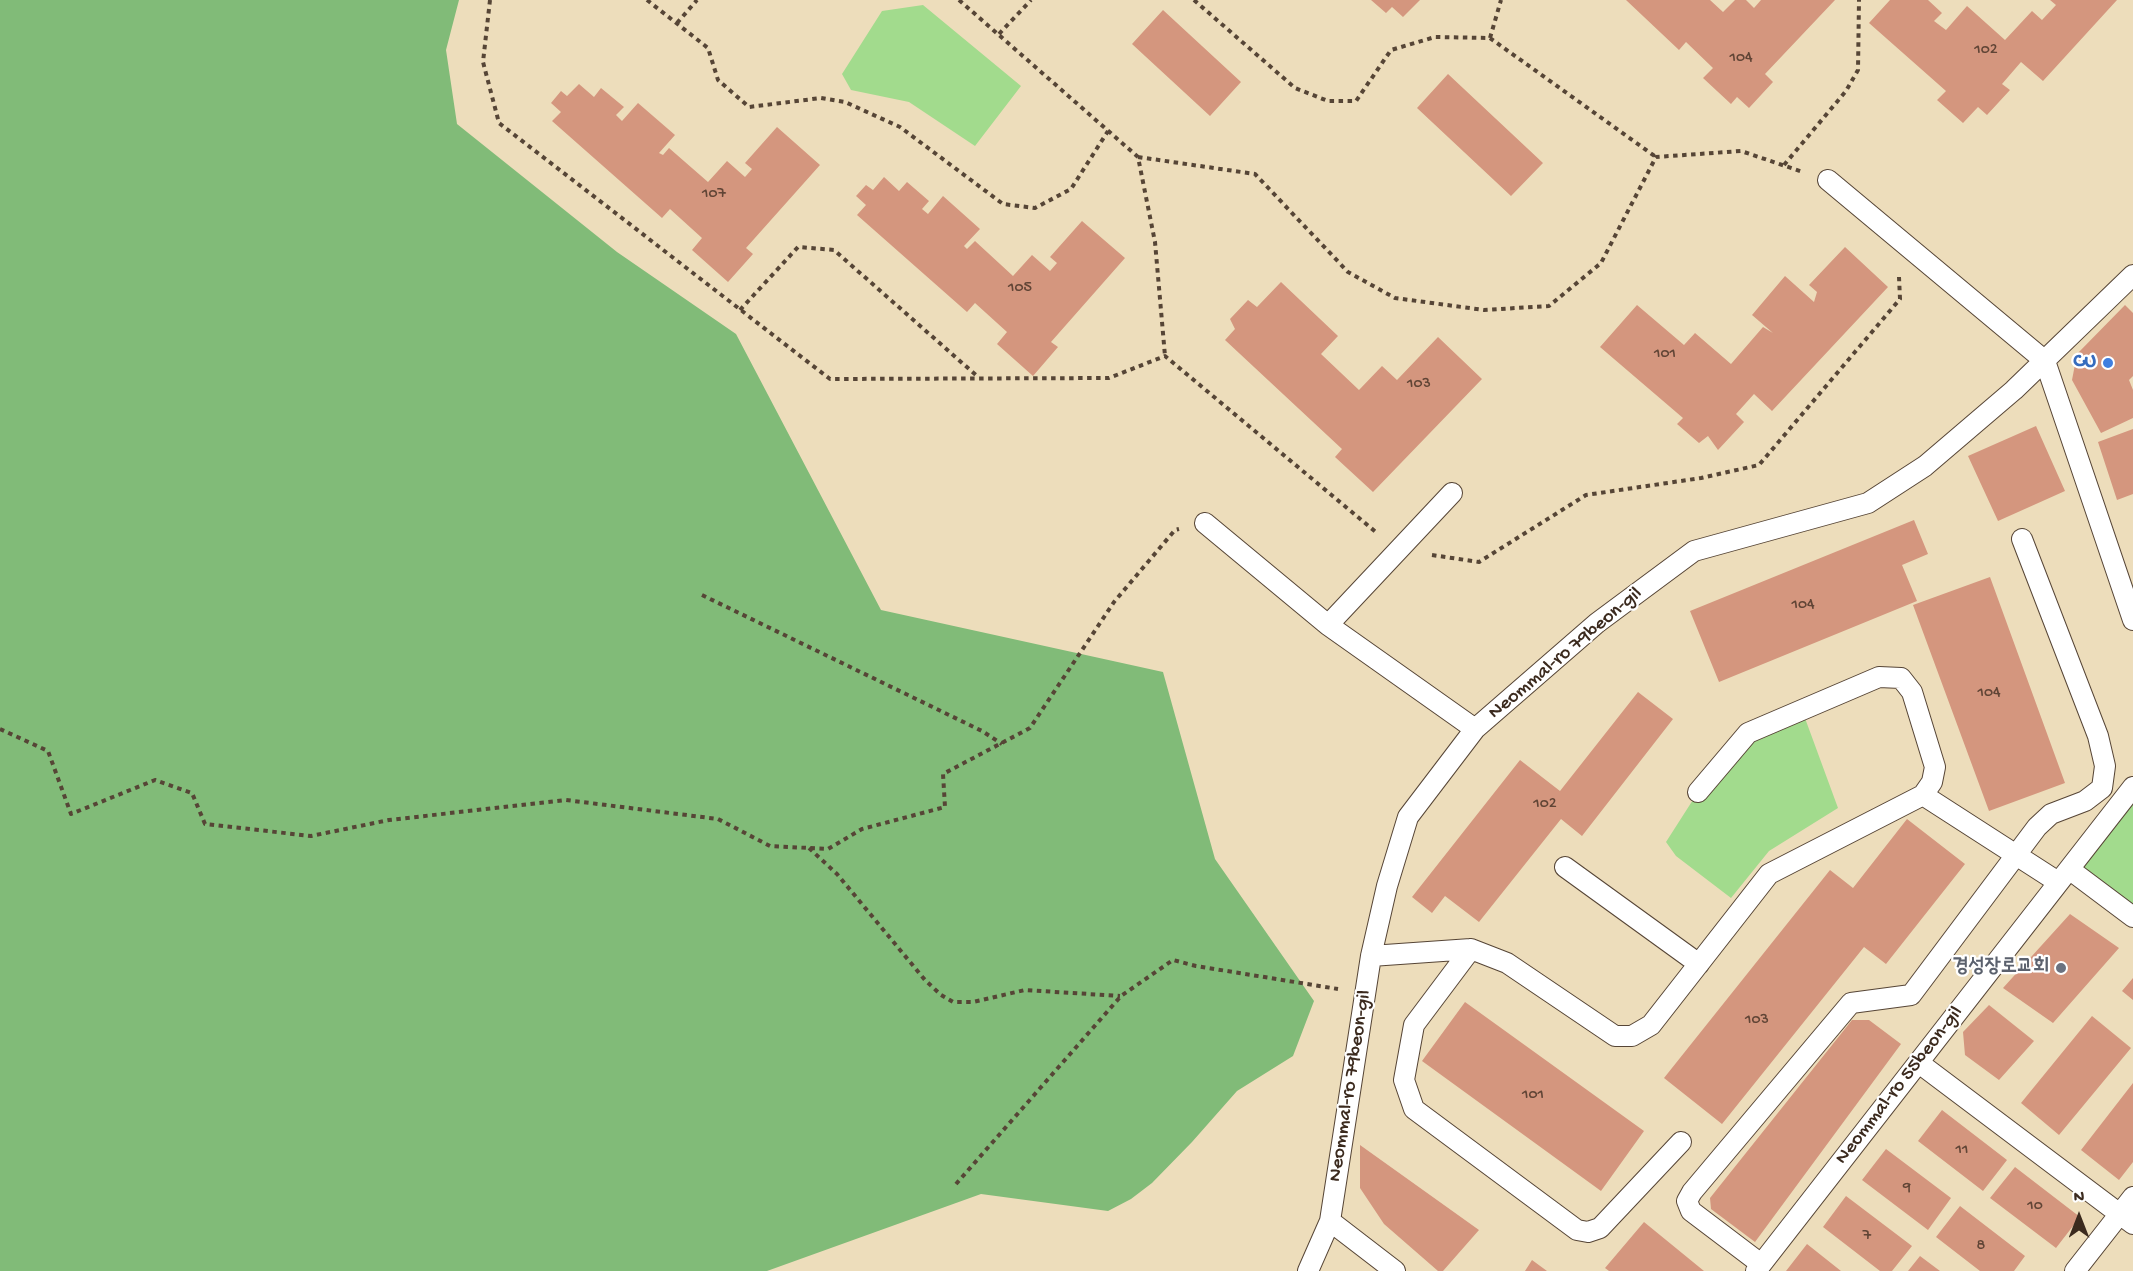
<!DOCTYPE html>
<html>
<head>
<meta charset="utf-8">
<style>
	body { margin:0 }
	#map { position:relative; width:2133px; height:1271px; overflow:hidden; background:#edddbb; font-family:"Gochi Hand",sans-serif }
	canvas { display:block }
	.north { position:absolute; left:2049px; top:1187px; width:60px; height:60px; -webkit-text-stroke:4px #fff; paint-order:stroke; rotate:0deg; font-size:16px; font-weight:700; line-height:24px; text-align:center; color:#3b2a1e }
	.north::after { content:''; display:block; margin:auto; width:21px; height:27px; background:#3b2a1e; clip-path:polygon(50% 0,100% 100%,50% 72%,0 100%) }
</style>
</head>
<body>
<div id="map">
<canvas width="2133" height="1271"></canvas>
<div class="north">N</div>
</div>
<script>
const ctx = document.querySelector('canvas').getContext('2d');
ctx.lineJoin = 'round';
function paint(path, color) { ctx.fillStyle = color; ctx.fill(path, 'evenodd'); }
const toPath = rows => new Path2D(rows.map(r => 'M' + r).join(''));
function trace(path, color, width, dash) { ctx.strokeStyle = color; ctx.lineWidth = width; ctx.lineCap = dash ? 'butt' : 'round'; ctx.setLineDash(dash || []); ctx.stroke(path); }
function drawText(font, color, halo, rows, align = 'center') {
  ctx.font = font + ' "Gochi Hand","Poor Story",sans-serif'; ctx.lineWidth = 4.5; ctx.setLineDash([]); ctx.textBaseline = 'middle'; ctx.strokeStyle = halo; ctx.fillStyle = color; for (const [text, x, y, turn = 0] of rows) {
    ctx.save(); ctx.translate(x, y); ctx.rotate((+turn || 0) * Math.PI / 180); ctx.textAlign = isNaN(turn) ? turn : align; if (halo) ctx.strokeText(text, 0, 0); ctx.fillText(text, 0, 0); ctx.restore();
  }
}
paint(toPath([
	[923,5,1021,86,975,146,909,102,851,90,842,74,882,11],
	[1802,710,1838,808,1769,851,1731,898,1676,856,1666,842,1698,792,1748,733],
	[2133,787,2133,917,2069,869]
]), '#a2db8d');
paint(toPath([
	[0,0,459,0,446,50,457,124,617,252,736,334,881,610,1163,672,1215,859,1314,1001,1293,1056,1237,1091,1192,1142,1152,1183,1131,1199,1108,1211,981,1194,767,1271,0,1271]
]), '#81bb78');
paint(toPath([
	[1371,0,1420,0,1403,17,1392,7,1386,13],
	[1626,0,1710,0,1723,12,1735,0,1746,0,1754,8,1761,0,1835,0,1765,74,1773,82,1749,108,1737,97,1731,104,1703,78,1713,68,1686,42,1679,50],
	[1890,0,1928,0,1942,13,1934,21,1946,30,1967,6,2005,40,2032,11,2042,20,2056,5,2050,0,2117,0,2043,81,2021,62,2002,84,2010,90,1987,115,1978,107,1963,123,1937,100,1946,91,1869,23],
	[1163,10,1241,82,1210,116,1132,44],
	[1448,74,1543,163,1511,196,1417,108],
	[579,84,594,97,601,88,624,107,616,115,622,121,638,103,675,135,659,153,663,155,669,148,708,182,727,161,745,177,752,169,745,163,777,127,820,165,746,248,753,254,728,282,692,250,702,238,670,209,662,218,552,121,561,112,551,103,561,91,567,96],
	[884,177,899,191,907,182,929,201,922,209,928,214,943,196,980,229,964,246,967,249,975,241,1013,276,1032,255,1050,271,1057,263,1050,257,1082,221,1125,258,1051,342,1058,347,1033,376,997,344,1007,332,975,303,967,312,857,215,866,205,856,196,866,185,873,190],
	[1845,247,1888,287,1772,411,1754,394,1736,414,1744,422,1718,450,1708,436,1699,443,1677,424,1683,418,1600,347,1637,305,1684,345,1695,333,1731,364,1763,327,1773,333,1752,315,1785,276,1814,302,1817,292,1809,285],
	[1281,282,1338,336,1321,354,1359,390,1382,366,1397,380,1438,337,1482,379,1373,492,1335,457,1342,449,1225,340,1235,329,1230,319,1248,300,1257,307],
	[2125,305,2133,313,2133,376,2129,380,2133,390,2133,418,2101,433,2072,380,2077,354],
	[2036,426,2065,491,1998,521,1968,456],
	[2133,429,2133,494,2117,500,2098,442],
	[1914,520,1928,554,1902,565,1917,601,1719,682,1690,611],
	[1990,577,2065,783,1989,811,1913,605],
	[1638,692,1673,719,1582,836,1561,819,1479,922,1445,896,1432,913,1412,897,1520,760,1560,791],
	[1907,819,1965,864,1886,964,1864,947,1722,1124,1664,1078,1830,870,1853,888],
	[2070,914,2119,948,2053,1023,2003,988],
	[2133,978,2133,1000,2122,991],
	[1465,1002,1644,1131,1601,1191,1422,1061],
	[1989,1005,2034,1041,1999,1080,1965,1055,1963,1032],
	[2092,1016,2131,1048,2059,1135,2021,1103],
	[1852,1020,1869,1020,1901,1044,1755,1242,1711,1209,1710,1198],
	[2133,1083,2133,1162,2119,1180,2081,1150],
	[1942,1110,2007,1160,1983,1191,1918,1141],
	[1360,1145,1479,1230,1443,1271,1438,1271,1384,1224,1360,1188],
	[1886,1149,1951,1198,1928,1230,1862,1180],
	[2015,1167,2080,1217,2056,1248,1990,1198],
	[1846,1196,1912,1246,1892,1271,1880,1271,1823,1227],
	[1960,1206,2025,1256,2014,1271,1980,1271,1936,1237],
	[1644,1222,1704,1271,1609,1271,1605,1268],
	[1807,1244,1841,1271,1786,1271],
	[1920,1256,1940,1271,1908,1271],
	[1532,1260,1547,1271,1525,1271]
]), '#d4967e');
const service = toPath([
	[1828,180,2045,361,2133,620],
	[1205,523,1328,625,1475,729],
	[1328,625,1452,493],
	[1923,795,2058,882],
	[1565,867,1699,964],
	[2069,869,2133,917],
	[1471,949,1414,1025,1404,1080,1414,1109,1577,1230,1588,1232,1600,1228,1681,1142],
	[1371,956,1471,949,1507,963,1615,1036,1632,1036,1651,1025,1769,874,1923,795,1932,782,1935,767,1912,692,1901,678,1879,677,1748,733,1698,792],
	[1919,1063,2133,1224],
	[1330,1221,1395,1271],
	[1761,1264,1691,1211,1687,1201,1692,1192,1851,1003,1911,995,2037,827,2051,814,2085,801,2102,788,2105,766,2098,736,2022,539],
	[1308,1271,1330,1221,1371,956,1387,886,1408,817,1475,729,1597,623,1694,551,1868,503,1925,466,2014,390,2133,275],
	[1756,1271,2133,787],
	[2075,1271,2133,1197]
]);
trace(service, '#564536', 22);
trace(toPath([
	[490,0,483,62,499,123,830,379,1109,378,1165,356,1377,533],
	[647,0,708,48,718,80,749,107,821,98,845,102,900,127,1003,204,1035,208,1071,189,1108,131],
	[959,0,1138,157,1155,242,1165,356],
	[1194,0,1295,88,1328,101,1356,101,1391,50,1435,37,1490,38,1656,157],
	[677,23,697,0],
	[999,34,1031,0],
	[1490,38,1501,0],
	[1138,157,1255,174,1348,272,1395,298,1484,310,1549,306,1601,263,1656,157,1741,151,1803,172],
	[1784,165,1846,91,1858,70,1859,0],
	[740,310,798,247,834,250,977,376],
	[1432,555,1479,562,1586,495,1701,478,1759,465,1900,299,1899,277],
	[702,595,982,731,1002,744],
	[0,729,48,751,71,814,155,780,192,793,205,824,311,836,389,820,566,800,718,819,770,846,828,849,862,829,945,807,943,774,1030,728,1114,602,1175,530,1179,529],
	[809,848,837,874,925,980,941,995,953,1002,973,1002,1025,990,1120,996],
	[956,1184,1121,996,1173,960,1196,966,1338,989]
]), '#564536', 4, [4.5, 4.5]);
trace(service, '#fff', 20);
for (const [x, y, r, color] of [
	[2108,363,6,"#3f7fe0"],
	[2061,968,6,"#6b7280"]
]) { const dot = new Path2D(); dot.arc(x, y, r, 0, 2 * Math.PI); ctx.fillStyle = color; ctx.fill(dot); trace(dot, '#fff', 2); }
drawText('16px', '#614536', null, [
	["102",1986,51],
	["104",1741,59],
	["107",714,195],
	["105",1020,289],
	["101",1665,355],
	["103",1419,385],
	["104",1803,606],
	["104",1989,694],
	["102",1545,805],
	["103",1757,1021],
	["101",1533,1096],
	["11",1962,1151],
	["9",1907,1189],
	["10",2035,1207],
	["7",1867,1237],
	["8",1981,1247]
]);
drawText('bold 20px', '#366cbe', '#fff', [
	["CU",2096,363]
], 'right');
drawText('20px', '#3b2a1e', '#fff', [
	["Neommal-ro 79beon-gil",1566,654,-40],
	["Neommal-ro 79beon-gil",1351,1086,-81],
	["Neommal-ro 55beon-gil",1900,1086,-52]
]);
drawText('bold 20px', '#5b616d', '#fff', [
	["경성장로교회",2049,968]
], 'right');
</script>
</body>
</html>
